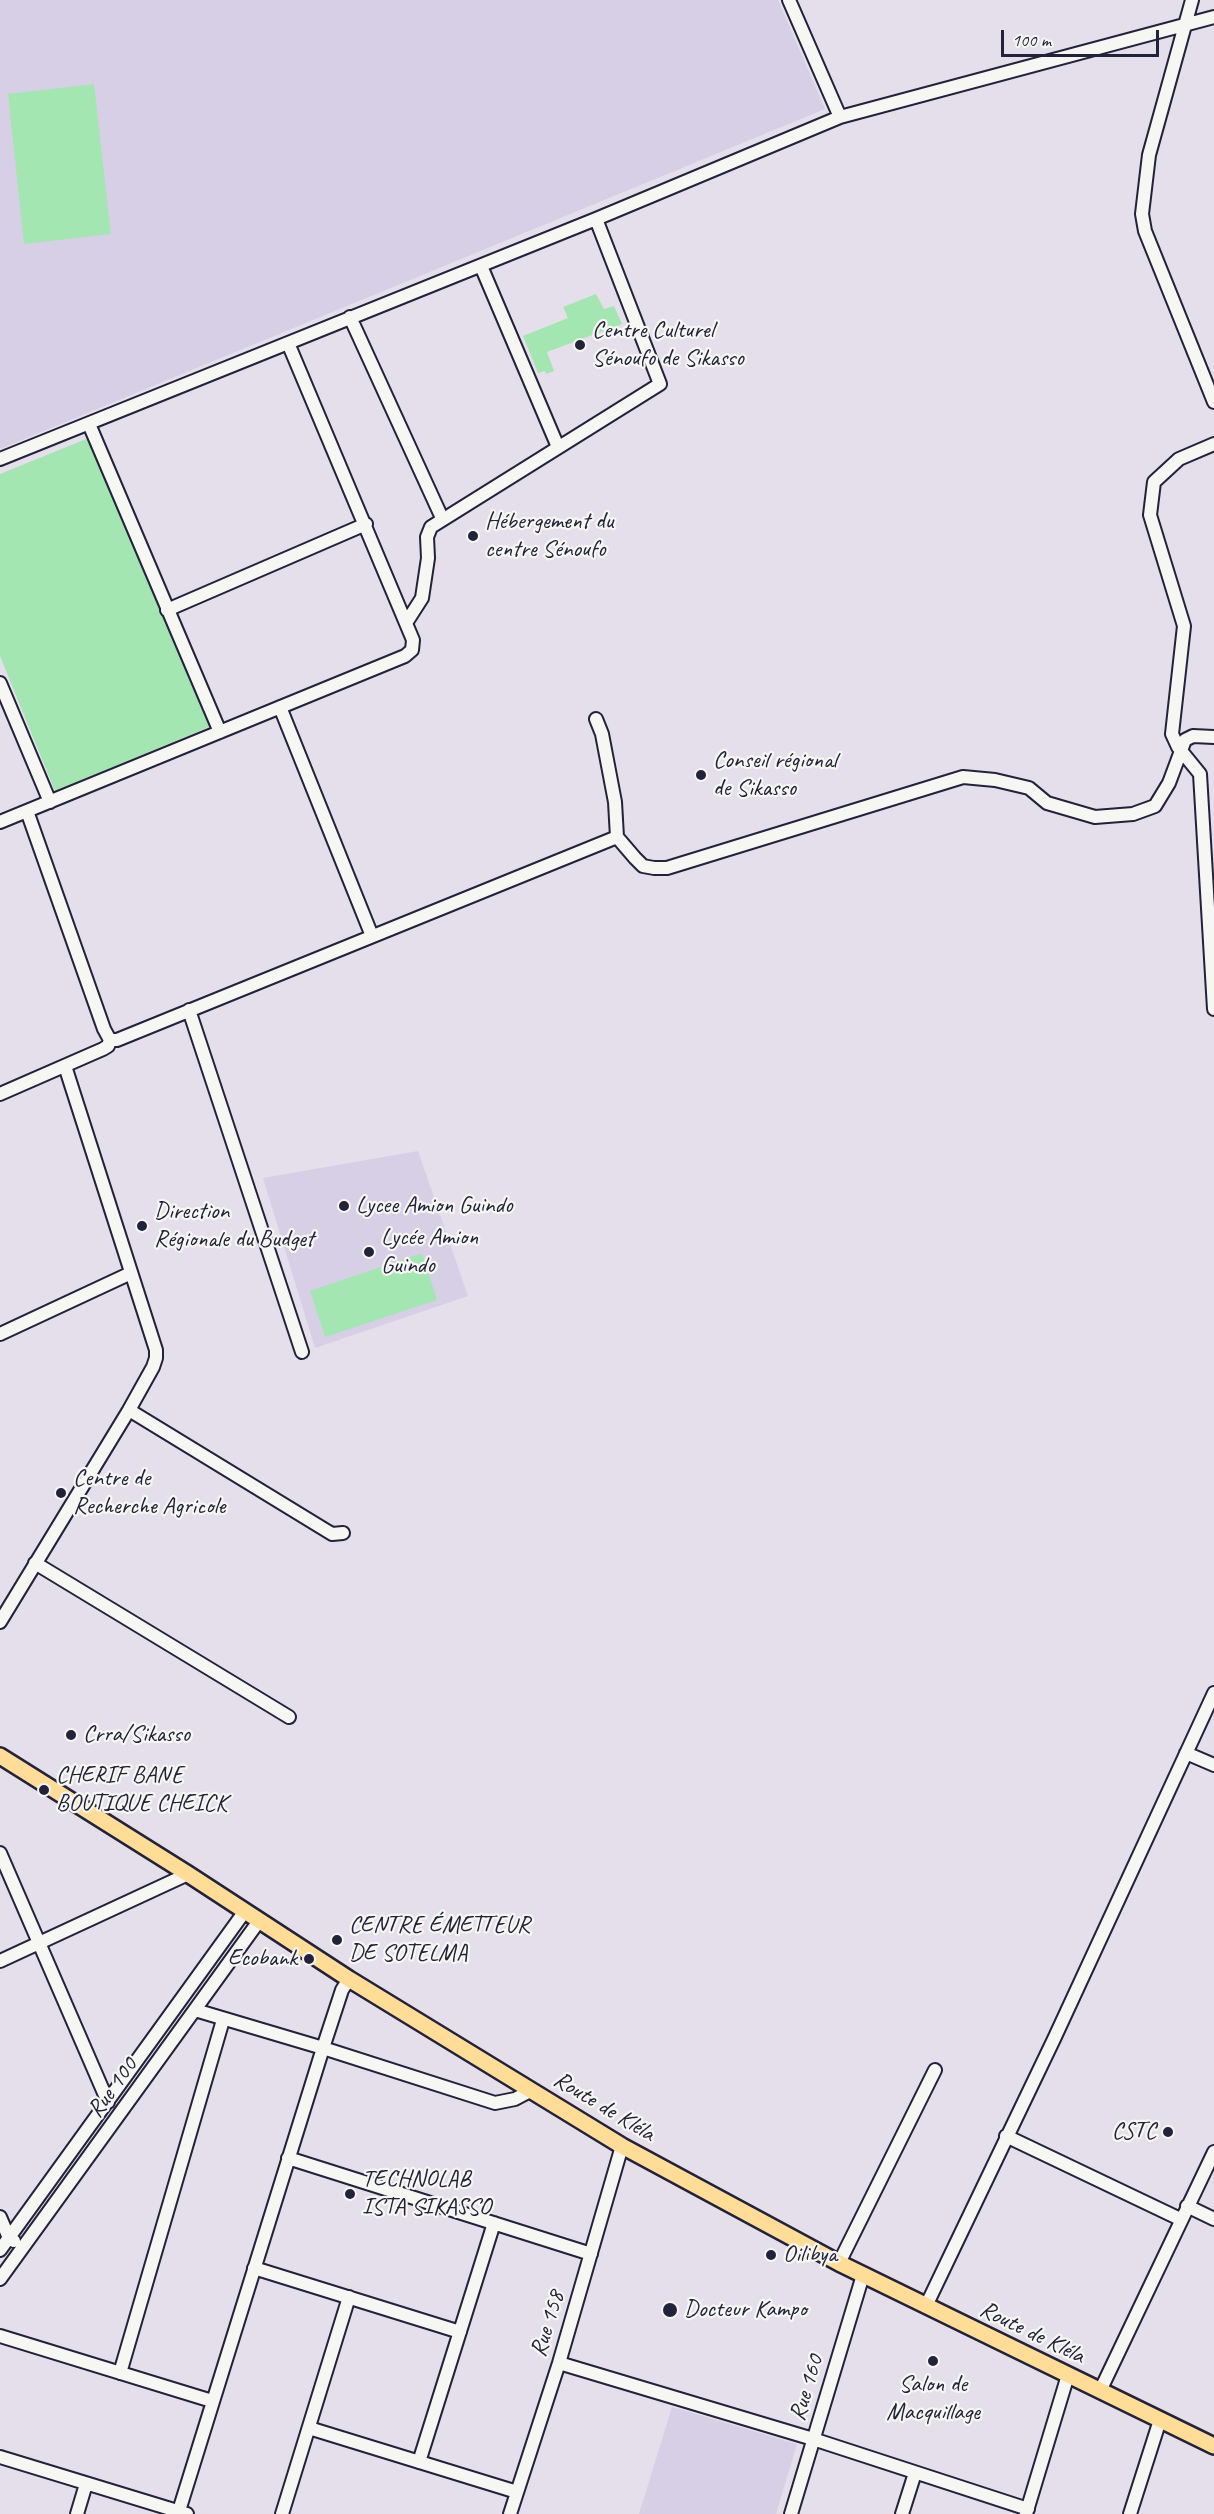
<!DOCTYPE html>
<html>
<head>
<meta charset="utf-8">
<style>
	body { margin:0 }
	#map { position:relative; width:1214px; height:2514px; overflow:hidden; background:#e4dfeb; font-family:Caveat,sans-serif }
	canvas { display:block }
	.scale { position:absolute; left:1001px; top:30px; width:158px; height:27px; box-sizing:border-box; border:3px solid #22223b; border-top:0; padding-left:8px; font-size:18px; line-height:21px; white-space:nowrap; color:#22223b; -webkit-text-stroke:4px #f6f6f2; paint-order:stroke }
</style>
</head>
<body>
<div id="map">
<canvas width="1214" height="2514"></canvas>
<div class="scale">100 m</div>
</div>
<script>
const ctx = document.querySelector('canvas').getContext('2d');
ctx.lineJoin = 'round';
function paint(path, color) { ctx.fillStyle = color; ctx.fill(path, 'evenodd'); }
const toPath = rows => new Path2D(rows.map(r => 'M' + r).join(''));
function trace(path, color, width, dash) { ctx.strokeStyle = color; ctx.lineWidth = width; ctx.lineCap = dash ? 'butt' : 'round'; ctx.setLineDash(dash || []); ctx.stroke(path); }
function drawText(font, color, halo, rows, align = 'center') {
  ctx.font = font + ' Caveat,sans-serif'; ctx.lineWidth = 4.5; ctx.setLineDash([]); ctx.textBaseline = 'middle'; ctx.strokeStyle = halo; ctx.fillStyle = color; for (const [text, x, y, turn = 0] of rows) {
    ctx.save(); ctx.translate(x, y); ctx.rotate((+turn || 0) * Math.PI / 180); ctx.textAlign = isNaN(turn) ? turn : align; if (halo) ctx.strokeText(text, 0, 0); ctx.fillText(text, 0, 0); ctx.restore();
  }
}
paint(toPath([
	[0,0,778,0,825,109,0,449],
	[418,1151,468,1296,315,1348,263,1178],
	[672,2407,797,2444,776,2514,639,2514]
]), '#d7cfe6');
paint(toPath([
	[94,84,111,234,24,244,8,94],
	[596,294,604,309,614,306,622,324,547,352,554,371,546,374,545,371,538,373,523,336,568,318,563,307],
	[91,437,209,727,55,791,0,656,0,474],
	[422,1253,437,1300,325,1337,310,1291]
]), '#a3e6b1');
const minor = toPath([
	[789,0,840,117],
	[1192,0,1149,155,1142,214,1145,231,1214,402],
	[481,266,558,447],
	[350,317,442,518],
	[89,424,220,732],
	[1214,444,1179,459,1154,482,1150,515,1184,626,1172,734,1178,747,1200,774,1214,1009],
	[0,459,596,219,840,117,1214,17],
	[167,610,366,524],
	[406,623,422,598,428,558,427,537,431,527,660,384,596,219],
	[0,683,50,802],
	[280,707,372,936],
	[596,719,602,734,615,802,617,837,635,858,643,866,654,868,667,868,963,777,995,780,1029,788,1047,803,1095,817,1133,814,1155,806,1169,783,1185,740,1193,736,1214,737],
	[27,811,104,1029,110,1040],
	[0,822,405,656,412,650,413,640,288,343],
	[189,1010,302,1352],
	[110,1040,117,1040,617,837],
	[0,1094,103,1049,108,1046,110,1040],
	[0,1334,131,1273],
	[129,1410,332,1534,343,1533],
	[35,1563,289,1717],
	[0,1622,129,1410,153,1367,156,1358,156,1350,65,1066],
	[1186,1753,1214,1765],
	[0,1853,108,2102],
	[0,1961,188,1874],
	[195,2010,323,2048,495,2103,515,2099,532,2090],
	[1006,2136,1180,2219],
	[288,2158,591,2254],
	[1187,2206,1214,2219],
	[0,2217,9,2238,14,2241],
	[0,2250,245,1911],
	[839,2263,935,2070],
	[254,2268,460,2332],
	[0,2279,259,1921],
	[926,2306,1054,2039,1214,1693],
	[0,2336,212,2401],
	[559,2363,813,2439,1028,2509],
	[120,2373,223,2020],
	[1100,2391,1214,2152],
	[309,2428,517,2492],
	[0,2457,187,2514],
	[419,2462,494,2223],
	[77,2514,86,2484],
	[178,2514,323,2048,342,1990,349,1979],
	[282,2514,349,2297],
	[510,2514,559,2363,622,2146],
	[791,2514,863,2275],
	[902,2514,915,2473],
	[1026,2514,1068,2375],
	[1130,2514,1160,2420]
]);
const major = toPath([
	[0,1756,188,1874,349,1979,622,2146,839,2263,1214,2446]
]);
trace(minor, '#22223b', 16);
trace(major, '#22223b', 20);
trace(minor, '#f6f6f2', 12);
trace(major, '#ffdd96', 15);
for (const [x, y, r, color] of [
	[580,345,6,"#22223b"],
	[473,536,6,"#22223b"],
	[701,775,6,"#22223b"],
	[344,1206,6,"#22223b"],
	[142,1226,6,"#22223b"],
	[369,1252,6,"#22223b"],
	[61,1493,6,"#22223b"],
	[71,1735,6,"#22223b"],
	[44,1790,6,"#22223b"],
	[337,1940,6,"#22223b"],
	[309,1959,6,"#22223b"],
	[1168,2132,6,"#22223b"],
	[350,2194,6,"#22223b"],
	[771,2255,6,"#22223b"],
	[670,2310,8,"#22223b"],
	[933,2361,6,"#22223b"]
]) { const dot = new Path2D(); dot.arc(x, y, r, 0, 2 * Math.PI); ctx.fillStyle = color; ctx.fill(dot); trace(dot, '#f6f6f2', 2); }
drawText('24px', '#22223b', '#f6f6f2', [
	["Centre Culturel",592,331],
	["Sénoufo de Sikasso",592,359],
	["Hébergement du",485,522],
	["centre Sénoufo",485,550],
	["Conseil régional",713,761],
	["de Sikasso",713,789],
	["Lycee Amion Guindo",356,1206],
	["Direction",154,1212],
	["Régionale du Budget",154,1240],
	["Lycée Amion",381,1238],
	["Guindo",381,1266],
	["Centre de",73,1479],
	["Recherche Agricole",73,1507],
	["Crra/Sikasso",83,1735],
	["CHERIF BANE",56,1776],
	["BOUTIQUE CHEICK",56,1804],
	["CENTRE ÉMETTEUR",349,1926],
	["DE SOTELMA",349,1954],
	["Ecobank",297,1959,"right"],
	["CSTC",1156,2132,"right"],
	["TECHNOLAB",362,2180],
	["ISTA SIKASSO",362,2208],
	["Oilibya",783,2255],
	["Docteur Kampo",684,2310],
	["Salon de",933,2385,"center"],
	["Macquillage",933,2413,"center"]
], 'left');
drawText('24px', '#22223b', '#f6f6f2', [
	["Rue 100",113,2088,-54],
	["Route de Kléla",604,2107,31],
	["Rue 158",548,2324,-73],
	["Route de Kléla",1032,2333,26],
	["Rue 160",807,2388,-73]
]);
</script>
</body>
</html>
